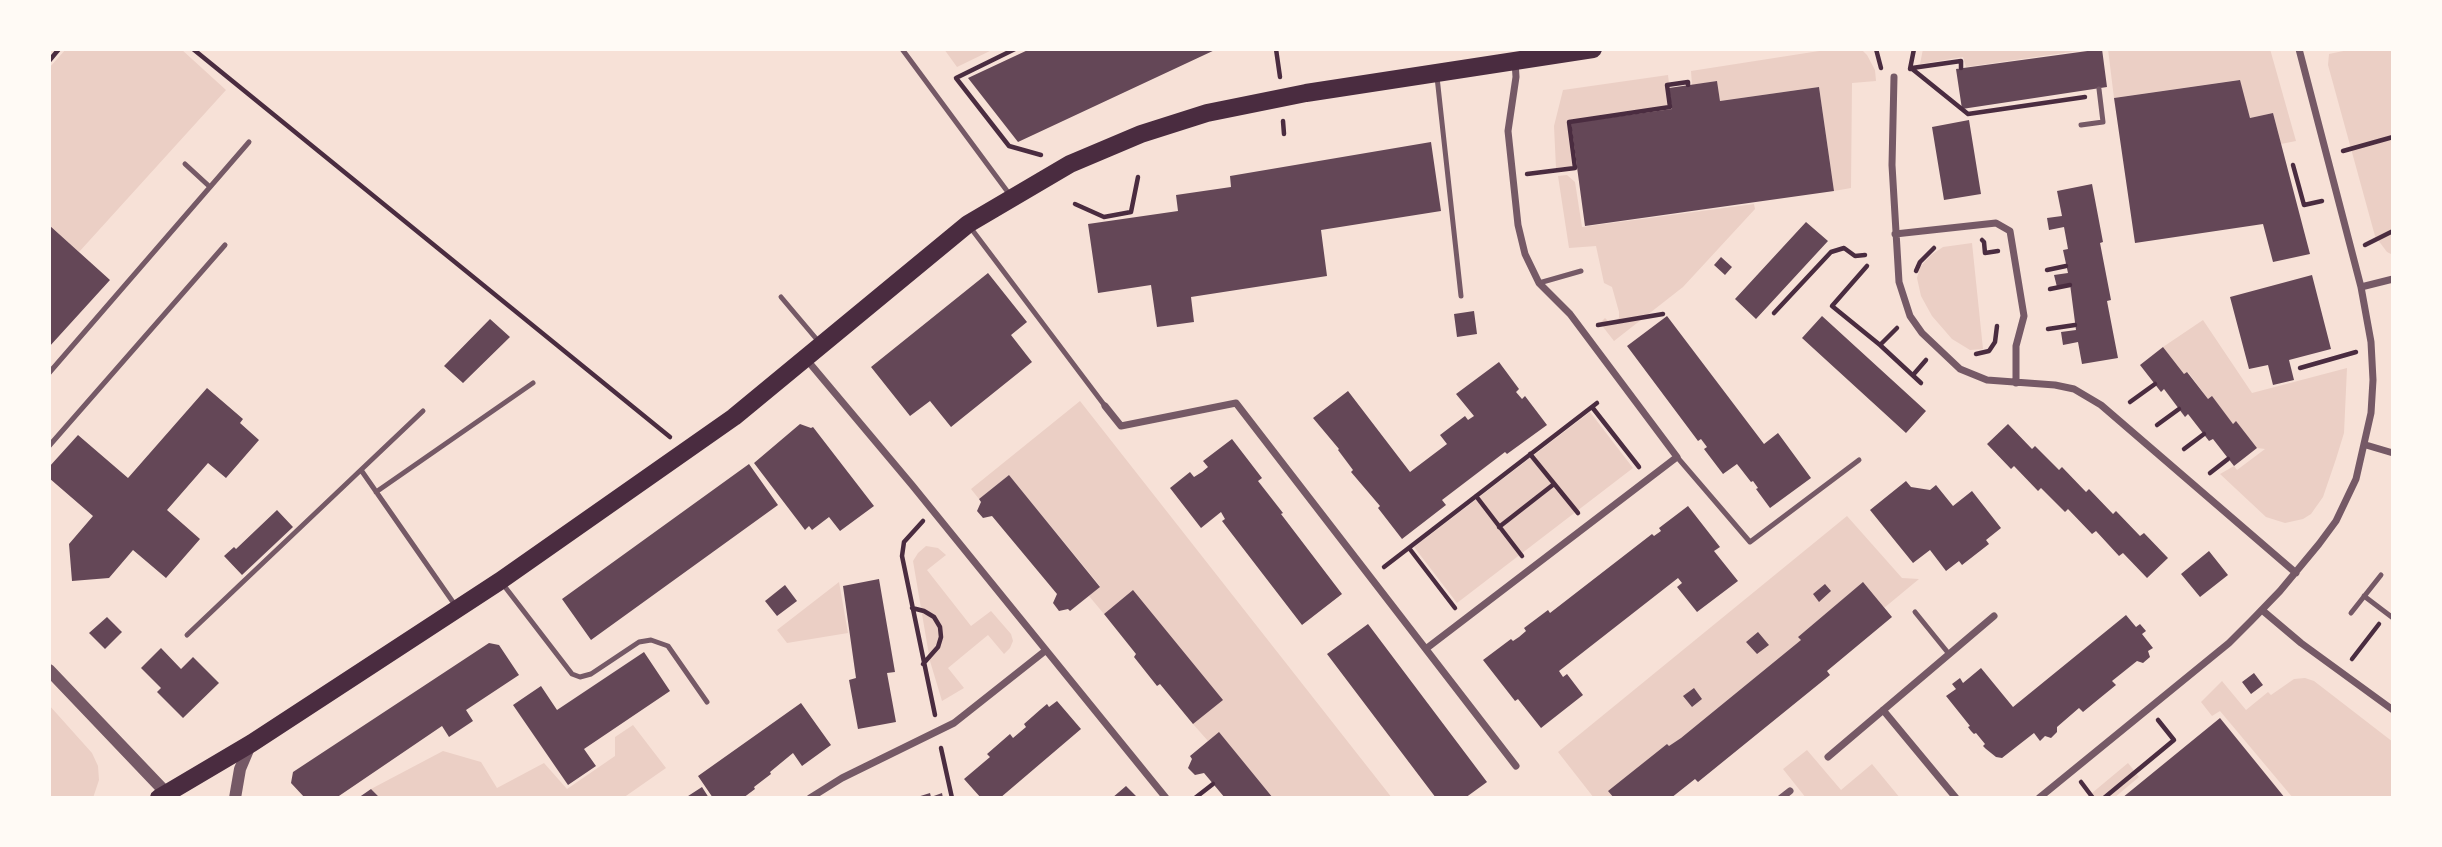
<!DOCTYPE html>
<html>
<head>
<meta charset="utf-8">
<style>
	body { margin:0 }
	#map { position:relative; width:2442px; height:847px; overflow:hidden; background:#f7e1d7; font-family:Georgia,serif }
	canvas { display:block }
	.frame { position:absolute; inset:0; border:51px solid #fffaf5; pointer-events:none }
</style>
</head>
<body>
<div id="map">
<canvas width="2442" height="847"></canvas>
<div class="frame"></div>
</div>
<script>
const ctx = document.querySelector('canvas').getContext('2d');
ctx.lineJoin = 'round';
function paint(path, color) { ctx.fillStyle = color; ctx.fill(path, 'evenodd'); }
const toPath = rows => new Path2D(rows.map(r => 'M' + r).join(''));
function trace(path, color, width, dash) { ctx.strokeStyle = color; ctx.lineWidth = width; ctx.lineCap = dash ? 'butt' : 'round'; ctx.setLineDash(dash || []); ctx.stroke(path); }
paint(toPath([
	[66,49,181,49,226,90,79,252,49,225,49,68],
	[944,49,994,49,957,67],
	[1832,49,1861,49,1867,55,1875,70,1876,81,1852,83,1851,188,1834,191,1819,87,1720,101,1717,81,1692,85,1691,71],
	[1923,49,2078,49,2078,51,1966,67,1963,57,1920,64],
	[2108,49,2270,49,2296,141,2281,144,2273,113,2250,118,2239,80,2114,98],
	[2353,49,2393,49,2393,255,2387,252,2375,236,2328,65,2329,54],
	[1668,75,1672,109,1577,166,1556,168,1554,126,1563,90],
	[1567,175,1575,182,1582,227,1754,204,1755,209,1683,287,1614,341,1600,323,1605,318,1609,322,1614,322,1619,318,1619,312,1612,287,1604,283,1596,246,1569,248,1558,176],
	[1972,243,1983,349,1970,350,1952,339,1932,316,1921,296,1917,278,1920,267,1931,255,1943,247],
	[2203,320,2252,393,2347,368,2344,433,2336,459,2323,497,2311,514,2303,519,2285,523,2266,517,2220,474,2234,466,2237,470,2265,449,2257,448,2236,422,2233,424,2208,399,2188,372,2184,374,2163,347],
	[1080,401,1392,798,1273,798,1219,733,1208,741,1193,724,1133,591,1104,614,1089,596,1100,586,1009,475,979,499,971,489],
	[1590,412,1633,468,1457,603,1414,547],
	[1847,516,1902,578,1919,579,1884,608,1863,583,1799,636,1801,640,1681,738,1669,746,1667,744,1609,791,1614,798,1594,798,1558,752],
	[926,546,938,548,946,555,927,570,971,626,991,611,1011,634,1013,641,1010,648,1004,654,988,635,948,668,964,688,942,701,930,661,913,561,918,553],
	[839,582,848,633,787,643,777,630],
	[2305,678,2314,681,2393,742,2393,798,2293,798,2220,711,2212,716,2201,702,2222,681,2246,710,2268,692,2271,695,2294,679],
	[49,705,92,753,98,766,99,780,93,798,49,798],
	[633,725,666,768,623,798,380,798,371,789,443,751,481,762,497,788,544,763,567,789,615,756,615,737],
	[1807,750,1841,790,1872,764,1900,798,1806,798,1783,769],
	[2128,763,2139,777,2114,798,2086,798]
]), '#ebcfc5');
paint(toPath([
	[1030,49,1217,49,1018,142,968,78],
	[2102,49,2107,87,1962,109,1956,69],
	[2240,80,2250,118,2273,113,2310,254,2273,262,2263,224,2135,243,2114,98],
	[1717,81,1720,101,1819,87,1834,191,1585,226,1571,123,1672,109,1669,88],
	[1969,120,1981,194,1944,200,1932,127],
	[1431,142,1441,211,1321,230,1327,276,1191,297,1194,322,1157,327,1151,285,1098,293,1088,224,1178,211,1176,195,1231,187,1230,176],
	[2092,184,2103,242,2100,243,2111,300,2107,301,2118,358,2082,364,2078,342,2063,345,2061,332,2076,330,2070,284,2057,287,2054,275,2068,273,2063,250,2068,249,2064,227,2049,230,2047,218,2062,216,2057,191],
	[1806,222,1828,241,1756,319,1735,299],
	[49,225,110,280,49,347],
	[1721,257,1732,267,1725,275,1714,265],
	[988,273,1027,322,1011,335,1032,362,951,427,930,401,910,416,871,367],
	[2312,275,2331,349,2289,360,2294,380,2273,385,2268,365,2249,369,2230,297],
	[1474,311,1477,334,1457,337,1454,314],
	[1667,316,1764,444,1778,433,1811,478,1770,508,1756,489,1758,488,1753,481,1751,482,1737,464,1723,474,1704,449,1707,447,1701,439,1698,441,1627,346],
	[1822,316,1926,411,1906,433,1802,338],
	[490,319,510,337,463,383,444,366],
	[2163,347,2184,374,2187,372,2208,399,2212,396,2233,424,2236,421,2257,448,2234,466,2213,439,2209,441,2188,414,2185,417,2164,389,2161,392,2140,365],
	[1499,362,1519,389,1516,392,1522,399,1525,396,1547,425,1507,454,1505,452,1442,500,1446,505,1402,539,1378,508,1380,506,1351,472,1353,470,1338,450,1339,449,1313,418,1348,391,1410,472,1447,444,1440,435,1465,416,1468,420,1474,416,1456,394],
	[207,388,243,419,240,423,259,440,226,478,208,463,167,510,200,539,166,578,133,550,109,578,72,581,69,544,93,516,49,478,49,467,78,435,128,478],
	[800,424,811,428,813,427,874,506,840,531,829,517,812,530,809,526,805,530,754,463],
	[2008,424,2032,449,2035,446,2059,470,2062,467,2086,492,2089,489,2113,514,2116,511,2140,536,2144,533,2168,558,2147,578,2123,553,2119,556,2096,531,2092,534,2068,509,2065,512,2041,488,2038,491,2014,466,2011,469,1987,444],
	[1232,439,1262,478,1258,481,1283,513,1281,514,1342,594,1302,625,1222,521,1225,519,1221,512,1201,528,1170,488,1190,472,1194,477,1202,472,1208,467,1203,461],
	[749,464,778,505,591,640,562,599],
	[1009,475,1100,587,1070,611,1068,609,1059,611,1053,603,1057,594,992,516,983,518,977,511,981,502,979,499],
	[1906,481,1911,487,1930,490,1936,485,1953,506,1972,491,2001,528,1986,540,1989,544,1962,565,1959,561,1946,571,1930,550,1913,563,1870,510],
	[1688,506,1720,547,1714,551,1738,581,1697,612,1677,587,1682,583,1678,578,1559,671,1563,677,1567,674,1583,695,1541,728,1518,699,1515,701,1483,660,1511,639,1513,641,1519,637,1526,631,1524,628,1548,610,1550,613,1652,534,1654,536,1661,531,1659,528],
	[277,510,293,527,242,575,224,556,234,547,236,549],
	[2209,551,2228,575,2200,597,2181,574],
	[879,579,895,672,887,673,896,722,858,729,849,680,856,678,843,586],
	[1863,582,1892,617,1827,671,1830,675,1698,782,1695,779,1671,798,1614,798,1608,791,1667,744,1669,746,1681,738,1801,640,1798,637],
	[1825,584,1831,591,1819,602,1813,594],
	[785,585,797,601,777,616,765,601],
	[1133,590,1223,700,1193,724,1160,684,1157,686,1134,657,1136,654,1104,614],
	[2126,615,2136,627,2140,624,2146,631,2142,634,2153,648,2148,651,2150,657,2143,663,2137,661,2112,681,2116,685,2100,698,2083,712,2079,708,2057,727,2057,732,2051,738,2045,736,2040,741,2034,733,2002,758,1996,757,1986,749,1983,746,1985,744,1976,733,1974,734,1971,731,1968,727,1970,726,1946,696,1956,689,1952,684,1960,678,1963,683,1981,668,2013,707],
	[107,617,122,632,105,649,89,633],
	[1368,624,1487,782,1465,798,1436,798,1327,654],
	[1758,632,1769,645,1757,654,1746,642],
	[489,643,499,645,519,675,466,710,473,721,449,737,442,726,336,798,305,798,291,783,293,772],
	[161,648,181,669,193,657,219,683,183,718,157,692,161,688,141,668],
	[644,652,670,691,584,749,596,766,568,785,513,705,541,686,557,710],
	[2254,673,2263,685,2251,694,2242,682],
	[1694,688,1702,699,1692,707,1683,696],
	[1057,701,1081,729,1000,798,981,798,964,779,990,757,987,754,1010,734,1013,738,1026,727,1024,724,1041,709,1047,704,1049,707],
	[801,703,831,745,802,766,793,753,770,772,771,774,754,787,755,789,743,798,713,798,698,776],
	[2220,718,2285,798,2122,798,2182,749],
	[1219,732,1273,798,1225,798,1204,773,1195,775,1188,768,1192,759,1190,756],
	[1126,786,1138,798,1112,798],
	[702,787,709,798,685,798],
	[371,789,380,798,358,798],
	[930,793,931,797,942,793,943,798,914,798]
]), '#644757');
trace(toPath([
	[193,49,670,437],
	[1015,49,956,78,1009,146,1041,155],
	[1276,49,1280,77],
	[1876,49,1881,68],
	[49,61,59,49],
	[1911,68,1968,114,2085,97],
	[1912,68,1961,61,1961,68],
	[1910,69,1914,49],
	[1283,121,1284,134],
	[2343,151,2393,137],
	[2293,165,2304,205,2322,201],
	[1527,174,1575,168,1569,122,1670,107,1667,85,1688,82,1688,85],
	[1075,204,1104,217,1131,212,1138,177],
	[1982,240,1984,242,1985,253,1998,251],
	[2365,245,2393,231],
	[1867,266,1832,306,1880,345,1897,328],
	[2047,270,2066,266],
	[1916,271,1920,262,1934,248],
	[2050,289,2070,285],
	[1774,313,1831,252,1844,248,1855,256,1865,255],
	[1598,325,1663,314],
	[2048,329,2075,325],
	[1880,345,1921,383],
	[1976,354,1989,351,1995,342,1997,326],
	[2300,368,2356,352],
	[1913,375,1926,360],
	[2130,402,2155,384],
	[1592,407,1639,467],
	[2157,425,2179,409],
	[2184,449,2204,434],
	[1530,454,1578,513],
	[2210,473,2228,459],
	[1476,496,1522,556],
	[923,521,904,542,902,556,935,715],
	[1499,527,1554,484],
	[1409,548,1455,608],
	[1384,567,1597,403],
	[912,608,924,611,934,617,940,627,941,637,938,647,923,664],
	[2352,659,2379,624],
	[941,748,952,798],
	[2081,782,2093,798],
	[1195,798,1213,784],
	[2104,798,2174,740,2158,720]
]), '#4a2c40', 4.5);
trace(toPath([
	[902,49,1010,195],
	[1437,77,1461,296],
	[2081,125,2103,122,2099,89],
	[185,164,210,187],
	[970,227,1105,406],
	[1539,283,1581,271],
	[781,297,819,342],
	[49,373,249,142],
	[49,446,225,245],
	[1677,457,1750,542,1859,460],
	[361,470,455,605],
	[376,492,533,383],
	[502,583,572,674,580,677,591,674,639,642,651,640,668,646,707,702],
	[2364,596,2393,618],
	[1915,612,1949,654],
	[2351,613,2381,575],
	[187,635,423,411]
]), '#755966', 5);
trace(toPath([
	[1894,77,1892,165,1899,282,1910,316,1922,333,1960,369,1987,380,2055,385,2074,389,2101,405,2296,573],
	[1895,234,1996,223,2010,231,2024,316,2016,346,2016,383],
	[2361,287,2393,279],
	[807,360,912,485,1166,798],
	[1105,406,1121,426,1236,403,1516,766],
	[2366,445,2393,453],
	[2262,610,2301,643,2393,710],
	[1427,648,1677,457,1570,314,1539,283,1525,254,1518,225,1508,131,1516,77,1515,61],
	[1883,710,1956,798],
	[1828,757,1994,616],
	[810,798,842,778,954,723,1045,651],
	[1781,798,1790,791],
	[2039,798,2229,643,2251,621,2280,591,2319,544,2336,521,2356,479,2371,413,2373,380,2371,342,2361,287,2299,49]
]), '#755966', 7);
trace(toPath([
	[49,670,171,798],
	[235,798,240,769,251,743]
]), '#755966', 12);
trace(toPath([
	[159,798,252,743,500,581,734,417,968,224,1070,164,1141,134,1207,113,1306,93,1593,49]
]), '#4a2c40', 18);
</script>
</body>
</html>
